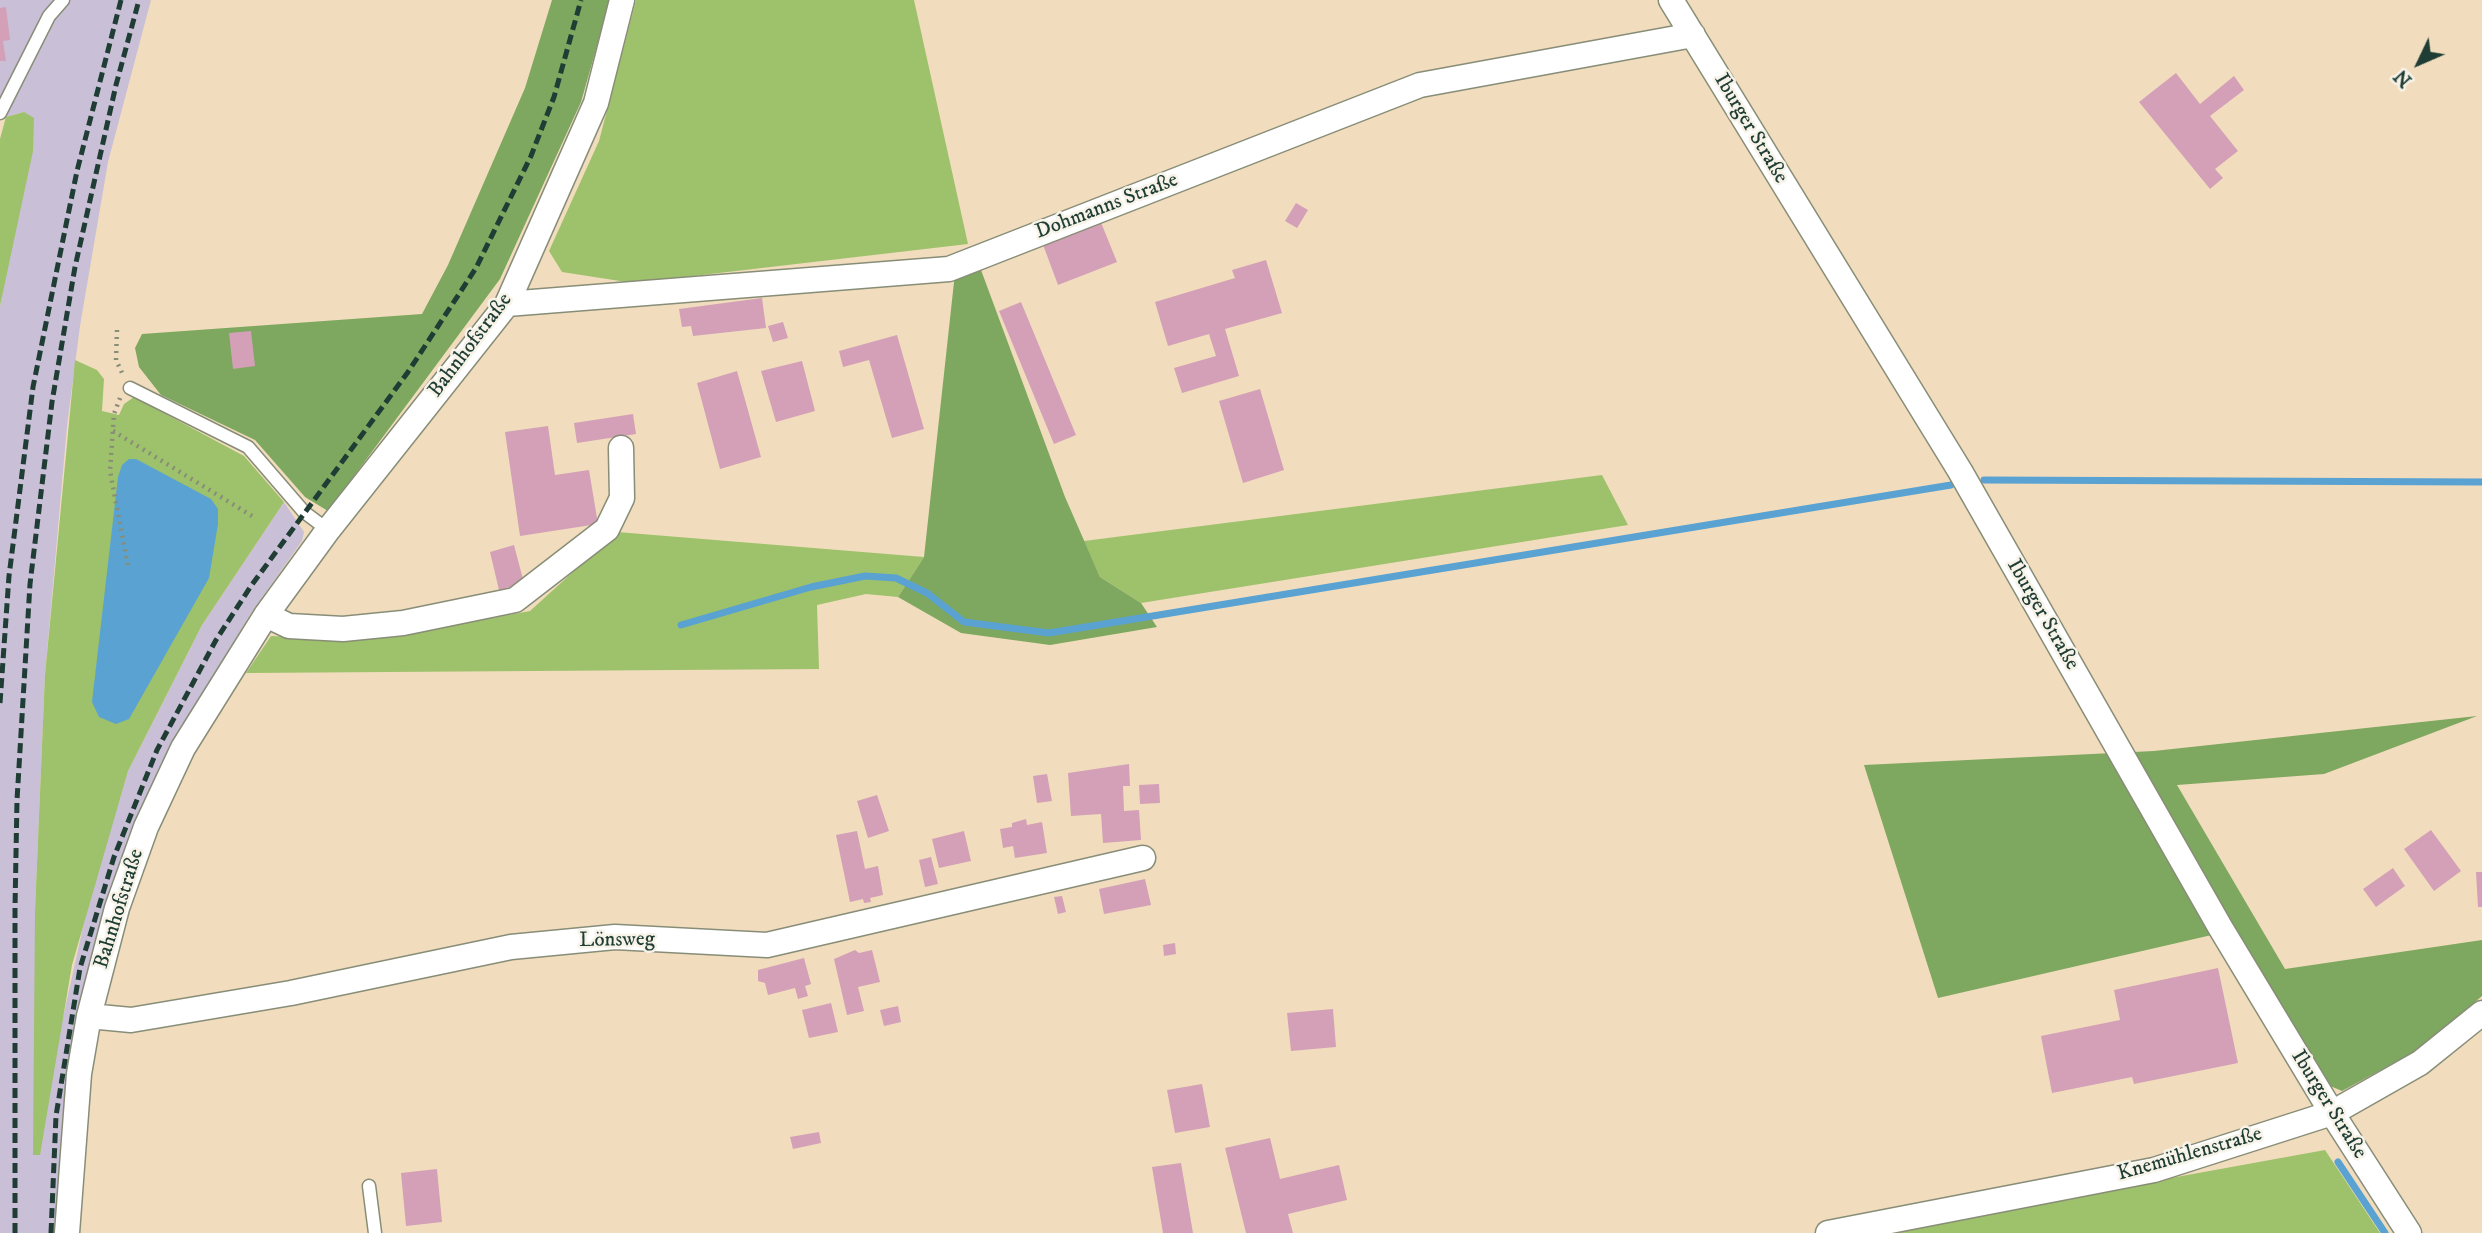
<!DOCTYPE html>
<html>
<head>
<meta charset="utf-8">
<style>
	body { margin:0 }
	#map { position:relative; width:2482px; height:1233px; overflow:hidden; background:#f1ddbd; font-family:"IM FELL DW Pica",serif }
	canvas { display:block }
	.north { position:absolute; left:2384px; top:28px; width:70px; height:70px; -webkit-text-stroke:5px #f7f3e8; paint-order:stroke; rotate:226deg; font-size:19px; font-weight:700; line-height:28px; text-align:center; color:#1f3d34 }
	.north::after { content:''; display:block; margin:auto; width:24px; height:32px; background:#1f3d34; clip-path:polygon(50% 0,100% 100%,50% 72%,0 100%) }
</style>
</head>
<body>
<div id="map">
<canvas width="2482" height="1233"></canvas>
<div class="north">N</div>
</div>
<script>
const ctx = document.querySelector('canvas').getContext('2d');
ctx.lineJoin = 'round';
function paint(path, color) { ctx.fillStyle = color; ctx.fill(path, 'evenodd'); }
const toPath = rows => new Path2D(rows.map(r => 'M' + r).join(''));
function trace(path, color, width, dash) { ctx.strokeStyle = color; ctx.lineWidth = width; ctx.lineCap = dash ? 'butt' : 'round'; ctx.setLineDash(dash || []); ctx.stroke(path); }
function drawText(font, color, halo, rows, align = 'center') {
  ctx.font = font + ' "IM FELL DW Pica",serif'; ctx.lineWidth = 5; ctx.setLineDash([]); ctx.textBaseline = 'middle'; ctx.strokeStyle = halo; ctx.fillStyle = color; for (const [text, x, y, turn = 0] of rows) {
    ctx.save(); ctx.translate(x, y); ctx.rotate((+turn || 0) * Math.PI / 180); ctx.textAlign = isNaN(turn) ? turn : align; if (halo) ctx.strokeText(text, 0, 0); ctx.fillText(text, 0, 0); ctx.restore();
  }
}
paint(toPath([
	[0,0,151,0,108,162,80,326,67,426,45,675,35,911,56,1049,89,900,128,771,202,625,284,502,304,532,302,541,251,613,172,744,107,906,88,969,72,1053,59,1233,0,1233,0,306,11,247,24,112,6,117,0,108]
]), '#c9bfd7');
paint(toPath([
	[636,0,914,0,968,244,633,283,562,272,549,251,599,141],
	[24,112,34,118,33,151,0,306,0,139,6,117],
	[75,360,97,370,104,379,102,411,119,415,124,404,134,397,244,456,284,502,202,625,128,771,72,965,40,1155,33,1155,35,911,45,675],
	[1602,475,1628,525,1141,603,1100,577,1084,541],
	[617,532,924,557,898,597,866,594,817,605,819,669,246,673,271,636,345,639,407,634,530,611],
	[2325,1150,2380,1233,1868,1233]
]), '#9ec16b');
paint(toPath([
	[552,0,610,0,581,102,500,279,328,511,305,497,255,440,161,395,139,367,135,348,142,334,422,314,448,265,525,88],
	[981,270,1065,497,1100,577,1141,603,1157,627,1050,645,961,633,898,597,924,557,955,273],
	[2477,716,2324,774,2177,785,2285,969,2482,940,2482,996,2418,1050,2342,1091,2300,1073,2216,934,1938,998,1864,765,2154,751]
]), '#7ea75f');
paint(toPath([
	[129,459,136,459,211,499,218,509,218,524,209,578,129,719,116,724,99,717,92,702,118,477,122,465]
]), '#5aa2d1');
trace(toPath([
	[1984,480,2482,482],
	[681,625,811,587,865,576,896,578,927,593,964,622,1049,633,1951,485],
	[2338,1162,2385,1233]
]), '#5aa2d1', 7);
paint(toPath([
	[6,7,10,40,3,41,6,61,0,61,0,8],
	[2176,73,2200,104,2234,76,2244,90,2210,116,2238,151,2215,169,2223,178,2210,189,2139,102],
	[1296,203,1308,210,1297,228,1285,221],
	[1100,220,1117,262,1058,285,1042,242],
	[1266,260,1282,313,1225,329,1239,376,1182,393,1174,368,1216,356,1209,334,1168,346,1155,302,1235,278,1232,270],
	[762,298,766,328,693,336,691,326,682,327,679,309],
	[1021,302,1076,435,1054,444,999,311],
	[783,322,788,338,773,342,768,326],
	[251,331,255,366,233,369,229,333],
	[897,335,924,429,892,438,869,360,843,367,839,351],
	[802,361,815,411,776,422,761,371],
	[737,371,761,457,720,469,697,383],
	[1260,389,1284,470,1243,483,1219,401],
	[633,414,636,434,577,443,574,423],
	[548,426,555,475,589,470,598,524,520,536,505,432],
	[514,545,524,583,499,590,490,552],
	[1129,764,1130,786,1123,786,1124,811,1139,810,1141,840,1103,843,1101,814,1071,816,1068,773],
	[1047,774,1052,801,1037,803,1033,776],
	[1159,784,1160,803,1140,804,1139,785],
	[877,795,889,831,868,838,857,801],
	[1026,819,1027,825,1042,822,1047,853,1015,858,1013,846,1003,848,1000,829,1012,827,1012,823],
	[2431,830,2461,871,2434,891,2404,849],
	[857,831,865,869,878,866,883,895,870,898,871,902,864,903,863,899,850,902,836,835],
	[964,831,971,861,939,868,932,839],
	[931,857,938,884,925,887,919,860],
	[2393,868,2405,886,2376,907,2363,889],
	[2476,872,2482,872,2482,907,2478,907],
	[1145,879,1151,905,1104,914,1099,889],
	[1062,896,1066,912,1058,914,1054,897],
	[1175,943,1176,954,1164,956,1163,945],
	[855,950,859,953,872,950,880,982,858,987,864,1011,847,1015,834,959],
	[804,958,811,984,805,986,808,996,798,999,795,988,768,995,765,983,758,981,758,970],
	[2218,968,2238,1063,2134,1084,2132,1077,2052,1093,2041,1036,2120,1020,2114,990],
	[831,1003,838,1032,809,1038,802,1010],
	[898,1006,901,1022,884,1026,880,1010],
	[1333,1009,1336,1047,1291,1051,1287,1013],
	[1202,1084,1210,1127,1175,1133,1167,1090],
	[819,1132,821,1143,793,1149,790,1137],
	[1270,1138,1280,1179,1339,1165,1347,1200,1288,1214,1293,1233,1246,1233,1225,1148],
	[1181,1163,1193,1233,1163,1233,1152,1167],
	[437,1169,442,1222,406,1226,401,1173]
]), '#d3a0b7');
const lane = toPath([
	[0,113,49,16,63,0],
	[130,388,248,447,304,512,328,530],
	[369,1186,375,1233]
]);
const street = toPath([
	[1671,0,1960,471,2220,927,2332,1113,2409,1233],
	[507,304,949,269,1420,85,1693,35],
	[266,615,289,626,343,629,403,623,515,600,607,529,622,498,621,448],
	[89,1016,131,1020,291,993,511,947,615,937,767,945,1143,858],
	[67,1233,79,1074,89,1016,117,908,146,827,183,748,266,615,328,530,507,304,596,103,622,0],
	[1828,1233,2154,1170,2332,1113,2420,1063,2482,1013]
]);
trace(lane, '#888d78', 15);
trace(street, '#888d78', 27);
trace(toPath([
	[117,330,116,360,123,375],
	[120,398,114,414,110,471,128,566],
	[113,431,252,516]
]), '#888d78', 4.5, [2, 5]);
trace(lane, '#fff', 12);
trace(street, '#fff', 24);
trace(toPath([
	[0,703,9,576,33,387,77,171,121,0],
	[15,1233,15,908,17,800,30,584,52,402,75,267,116,85,139,0],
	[51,1233,56,1116,80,968,114,857,157,750,216,640,251,586,408,372,476,268,531,156,554,97,581,0]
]), '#1f3d34', 5, [10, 5]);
drawText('21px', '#1f3d34', '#f7f3e8', [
	["Iburger Straße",1750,129,59],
	["Dohmanns Straße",1107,207,-21],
	["Bahnhofstraße",471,346,-53],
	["Iburger Straße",2042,615,60],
	["Bahnhofstraße",120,909,-73],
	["Lönsweg",617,941,-1],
	["Iburger Straße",2328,1105,58],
	["Knemühlenstraße",2190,1155,-16]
]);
</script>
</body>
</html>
